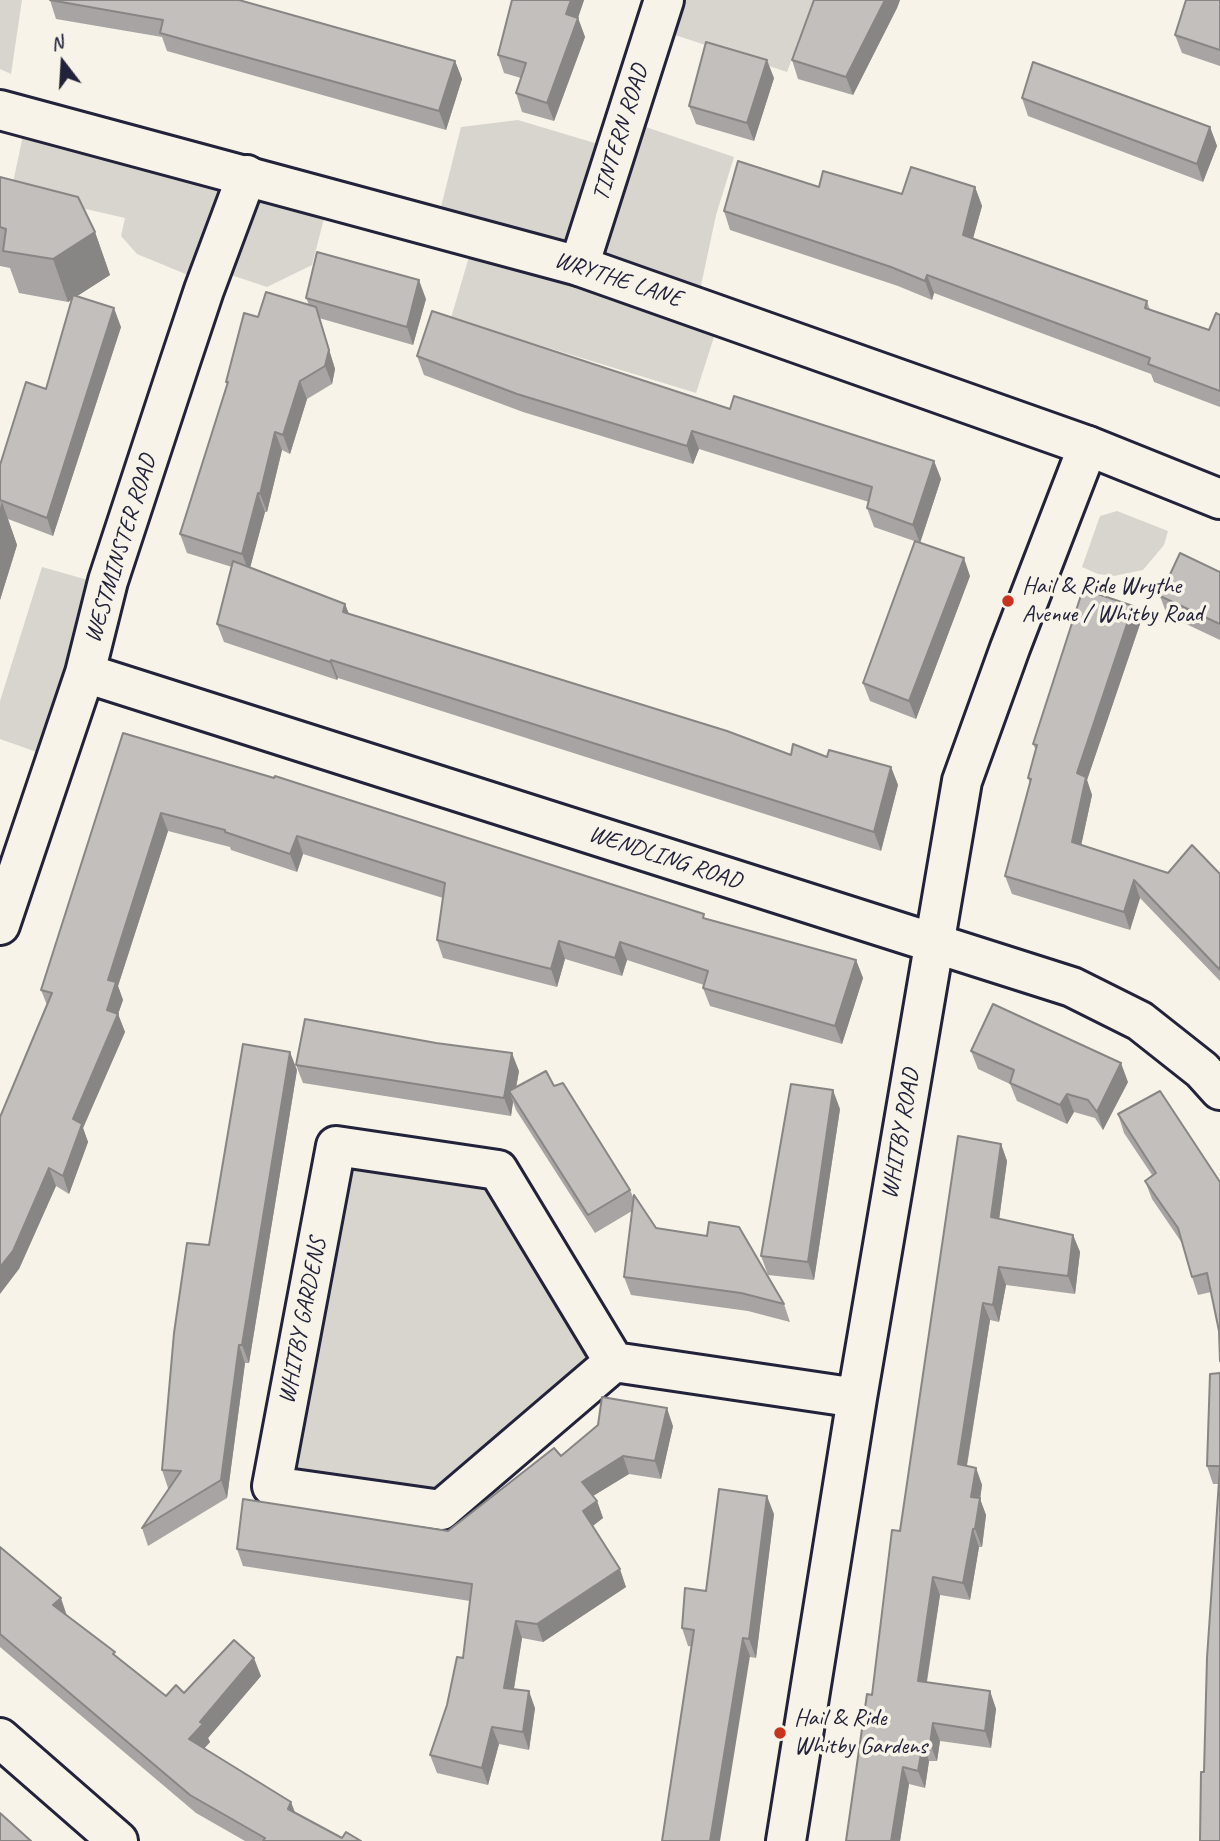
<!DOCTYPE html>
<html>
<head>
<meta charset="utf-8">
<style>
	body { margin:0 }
	#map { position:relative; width:1220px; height:1841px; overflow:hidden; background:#f7f3e8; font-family:Caveat,sans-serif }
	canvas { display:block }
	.north { position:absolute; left:28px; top:28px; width:70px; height:70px; -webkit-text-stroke:5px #f7f3e8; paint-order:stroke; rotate:343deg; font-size:19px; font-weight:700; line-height:28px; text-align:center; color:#22223b }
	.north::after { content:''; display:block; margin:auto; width:24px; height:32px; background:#22223b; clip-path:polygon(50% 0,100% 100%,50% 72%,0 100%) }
</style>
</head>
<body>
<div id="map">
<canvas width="1220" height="1841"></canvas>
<div class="north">N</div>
</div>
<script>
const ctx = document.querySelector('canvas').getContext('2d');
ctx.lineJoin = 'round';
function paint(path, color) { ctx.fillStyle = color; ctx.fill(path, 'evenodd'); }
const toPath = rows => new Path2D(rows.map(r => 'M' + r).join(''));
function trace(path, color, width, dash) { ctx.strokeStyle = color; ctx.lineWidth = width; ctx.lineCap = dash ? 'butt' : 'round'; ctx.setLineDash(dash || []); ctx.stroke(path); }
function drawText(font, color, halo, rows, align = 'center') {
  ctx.font = font + ' Caveat,sans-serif'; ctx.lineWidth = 7; ctx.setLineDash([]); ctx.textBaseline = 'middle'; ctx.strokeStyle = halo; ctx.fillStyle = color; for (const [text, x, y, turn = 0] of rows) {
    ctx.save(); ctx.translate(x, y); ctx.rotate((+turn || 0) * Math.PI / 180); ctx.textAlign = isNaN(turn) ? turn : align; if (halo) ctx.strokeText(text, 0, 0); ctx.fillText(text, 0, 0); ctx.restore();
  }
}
paint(toPath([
	[0,0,22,0,11,74,0,69],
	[664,0,814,0,787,72,654,28],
	[518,120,628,153,637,124,734,157,716,215,699,295,439,215,461,127],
	[25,126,328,203,312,265,267,287,204,266,200,280,137,254,121,236,125,218,11,192],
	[473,243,721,315,696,393,451,318],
	[1117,511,1168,531,1164,545,1143,570,1114,576,1098,574,1082,567,1100,516],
	[42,567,102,584,48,756,0,739,0,701],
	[336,1146,498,1170,614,1362,441,1510,272,1486]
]), '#d8d5cf');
const minor = toPath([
	[579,266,664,0],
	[85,673,1072,987,1140,1021,1202,1070,1220,1090],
	[0,925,85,673,108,581,179,365,204,290,247,175],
	[614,1362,498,1170,336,1146,272,1486,441,1510,614,1362,857,1398],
	[0,1738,118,1841],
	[786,1841,857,1398,962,781,1010,648,1088,446]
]);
const major = toPath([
	[0,110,579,266,1088,446,1220,499]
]);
trace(minor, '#22223b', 44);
trace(major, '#22223b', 44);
trace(minor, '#f7f3e8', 38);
trace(major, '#f7f3e8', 38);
paint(toPath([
	[50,0,455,61,462,79,446,130,167,51,162,37,56,19],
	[584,0,578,18,585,37,554,121,522,112,516,93,521,78,504,73,498,55],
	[814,0,900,0,897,8,853,95,798,79,792,60],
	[1220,0,1220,66,1182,53,1175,35],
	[774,78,754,141,696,124,689,106],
	[1022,98,1210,127,1217,146,1203,182,1028,116],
	[0,177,95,232,110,275,77,296,121,327,53,536,8,519,17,545,0,600,0,500,46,389,72,299,68,302,19,293,10,268,0,266],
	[819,187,902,194,975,187,982,206,973,238,1147,301,1150,310,1209,330,1220,315,1220,407,1154,382,1151,374,934,293,932,300,898,286,730,230,724,211],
	[306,298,426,299,413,345,319,318,335,369,332,384,307,399,290,454,282,450,267,512,265,512,250,567,345,604,349,614,791,755,827,757,891,767,898,785,881,851,338,678,337,680,224,642,217,624,232,567,187,553,180,534,227,385,226,382,258,317,309,305],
	[417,356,730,409,934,461,941,479,920,543,874,527,867,508,869,502,699,449,693,464,523,412,424,375],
	[1220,572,1220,640,1167,615,1160,596],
	[970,576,916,719,870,701,863,683],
	[1133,606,1140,624,1087,780,1092,795,1081,845,1168,873,1220,874,1220,981,1140,898,1130,930,1012,894,1005,876,1030,783,1028,778,1036,750,1033,744],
	[123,733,706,919,856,960,863,978,842,1044,710,1006,703,988,704,985,627,960,622,976,565,959,557,987,443,958,437,940,443,898,303,854,297,872,231,850,230,847,168,831,118,986,123,1000,118,1014,125,1032,83,1128,88,1142,69,1194,56,1186,19,1269,47,1005,41,990],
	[436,1043,519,1071,516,1088,554,1086,630,1190,634,1199,656,1228,784,1304,790,1322,748,1311,631,1295,624,1277,632,1211,595,1233,516,1110,513,1102,511,1116,303,1083,296,1065],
	[971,1051,1128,1082,1103,1130,1095,1118,1074,1112,1067,1124,1017,1101,1010,1084,978,1069],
	[297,1070,249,1363,245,1363,227,1498,148,1546,142,1528,170,1488,168,1488,162,1470,209,1245],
	[840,1109,814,1280,768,1275,761,1256],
	[1118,1114,1220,1182,1219,1331,1211,1292,1198,1295,1192,1277,1182,1243,1152,1199,1145,1181,1152,1175,1124,1133],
	[1001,1144,1007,1161,999,1219,1073,1235,1080,1252,1075,1294,1006,1285,999,1322,990,1320,967,1466,976,1468,982,1485,980,1499,986,1515,982,1547,979,1547,970,1600,940,1595,927,1682,990,1691,996,1709,991,1748,940,1741,937,1761,929,1761,925,1788,909,1784,900,1841,846,1841,900,1531],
	[1220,1373,1220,1841,1204,1772,1219,1484,1213,1484,1207,1466],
	[673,1426,661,1479,629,1474,593,1496,597,1501,603,1518,592,1526,626,1587,543,1642,522,1638,514,1689,535,1708,529,1750,499,1744,488,1785,437,1773,430,1755,463,1658,470,1601,243,1566,237,1549,448,1531,561,1456],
	[774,1514,756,1658,688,1646,682,1628,706,1591],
	[0,1547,67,1616,166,1696,261,1676,208,1738,210,1742,204,1749,295,1812,342,1838,361,1841,245,1841,196,1813,0,1647]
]), '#a7a4a3');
paint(toPath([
	[571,0,584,0,573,32,566,14],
	[885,0,900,0,897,8,853,95,846,77],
	[578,18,585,37,554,121,547,103],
	[767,60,774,78,754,141,747,123],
	[455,61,462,79,446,130,439,111],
	[1210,127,1217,146,1203,182,1197,164],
	[975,187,982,206,969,253,963,235],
	[95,232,110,275,68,302,53,259],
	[927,275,934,293,932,300,925,281],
	[419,280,426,299,413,345,407,327],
	[316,307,335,369,332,384,325,366],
	[114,308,121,327,53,536,47,518],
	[300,381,307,399,290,454,283,435],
	[692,431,699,449,693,464,687,446],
	[275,432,282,450,267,512,260,494],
	[934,461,941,479,920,543,913,525],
	[258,493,265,512,249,572,242,554],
	[2,502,17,545,0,600,0,508],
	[964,558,970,576,916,719,909,701],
	[345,604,352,622,343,612],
	[1133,606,1140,624,1087,780,1092,795,1078,860,1072,842,1077,773],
	[331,660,338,678,337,680,330,662],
	[891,767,898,785,881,851,874,832],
	[161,813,168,831,118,986,123,1000,117,1017,118,1014,125,1032,83,1128,88,1142,69,1194,63,1176,73,1119,107,1010,108,980],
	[297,836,303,854,297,872,290,854],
	[1134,880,1140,898,1130,930,1124,912],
	[559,941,565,959,557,987,551,969],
	[620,942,627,960,622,976,615,958],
	[856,960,863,978,842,1044,835,1026],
	[290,1052,297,1070,249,1363,242,1345],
	[512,1053,519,1071,514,1099,509,1091,513,1102,511,1116,504,1098],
	[1121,1063,1128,1082,1103,1130,1097,1112],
	[833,1090,840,1109,814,1280,808,1262],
	[1067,1094,1074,1112,1067,1124,1060,1105],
	[1001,1144,1007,1161,997,1235,991,1217],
	[49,1168,56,1186,19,1269,0,1294,0,1267],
	[1073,1235,1080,1252,1075,1294,1068,1276],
	[999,1267,1006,1285,999,1322,993,1305],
	[983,1303,990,1320,964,1482,958,1464],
	[239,1345,245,1363,227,1498,221,1480],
	[667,1408,673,1426,661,1479,655,1461],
	[623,1456,629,1474,588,1499,582,1482],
	[976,1468,982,1485,980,1499,986,1515,982,1547,975,1529,971,1497],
	[767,1496,774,1514,756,1658,749,1639],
	[597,1501,603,1518,589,1529,583,1511],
	[973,1529,979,1547,970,1600,963,1583],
	[620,1569,626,1587,543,1642,537,1624],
	[933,1577,940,1595,924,1698,918,1681],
	[61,1598,67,1616,53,1605],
	[516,1621,522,1638,511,1706,504,1688],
	[743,1638,750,1656,720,1841,710,1841],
	[254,1658,261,1676,208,1738,210,1742,195,1758,189,1739,200,1722],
	[529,1691,535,1708,529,1750,523,1732],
	[990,1691,996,1709,991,1748,985,1731],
	[933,1723,940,1741,937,1761,930,1744],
	[492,1727,499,1744,488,1785,482,1768],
	[923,1743,929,1761,925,1788,918,1771],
	[903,1767,909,1784,900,1841,891,1841],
	[291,1802,298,1820,288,1809]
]), '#888684');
const building = toPath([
	[50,0,239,0,455,61,439,111,160,33,163,20,50,0],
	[512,0,571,0,566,14,578,18,547,103,516,93,526,63,498,55,512,0],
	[814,0,885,0,846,77,792,60,814,0],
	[1186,0,1220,0,1220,50,1175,35,1186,0],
	[706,42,767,60,747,123,689,106,706,42],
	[1033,62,1210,127,1197,164,1022,98,1033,62],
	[738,161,819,187,823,171,902,194,911,167,975,187,963,235,1147,301,1145,308,1209,330,1216,313,1220,315,1220,391,1148,364,1150,358,927,275,925,281,891,267,724,211,738,161],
	[0,177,78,197,95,232,53,259,3,251,6,229,0,227,0,177],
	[317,252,419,280,407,327,306,298,317,252],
	[266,292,316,307,329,350,325,366,300,381,283,435,275,432,260,494,258,493,242,554,180,534,228,382,226,382,244,313,258,317,266,292],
	[73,295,114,308,47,518,0,500,0,465,26,382,46,389,73,295],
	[432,311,730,409,734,396,934,461,913,525,867,508,872,487,692,431,687,446,517,394,417,356,432,311],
	[915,541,964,558,909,701,863,683,915,541],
	[1180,553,1220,572,1220,624,1160,596,1180,553],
	[233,561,345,604,343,612,727,731,791,755,793,744,827,757,829,750,891,767,874,832,331,660,330,662,217,624,233,561],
	[1083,589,1133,606,1077,773,1086,777,1072,842,1168,873,1192,845,1220,874,1220,970,1134,880,1124,912,1005,876,1031,779,1028,778,1037,745,1033,744,1083,589],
	[123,733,274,778,275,776,704,914,703,918,856,960,835,1026,703,988,708,971,620,942,615,958,559,941,551,969,437,940,445,883,297,836,290,854,225,832,225,830,161,813,108,980,116,982,107,1010,118,1014,73,1119,82,1124,63,1176,49,1168,13,1251,0,1267,0,1117,52,993,41,990,123,733],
	[993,1004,1121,1063,1097,1112,1088,1100,1067,1094,1060,1105,1010,1083,1014,1070,971,1051,993,1004],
	[305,1019,436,1043,512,1053,504,1098,296,1065,305,1019],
	[243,1044,290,1052,242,1345,239,1345,221,1480,142,1528,181,1471,162,1470,174,1333,187,1243,209,1245,243,1044],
	[546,1071,554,1086,563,1083,630,1190,588,1215,509,1091,546,1071],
	[791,1084,833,1090,808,1262,761,1256,791,1084],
	[1160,1091,1220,1182,1220,1361,1219,1331,1207,1273,1192,1277,1178,1228,1145,1181,1156,1173,1118,1114,1160,1091],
	[958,1136,1001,1144,991,1217,1073,1235,1068,1276,999,1267,993,1305,983,1303,958,1464,976,1468,971,1497,980,1498,975,1529,973,1529,963,1583,933,1577,918,1681,990,1691,985,1731,933,1723,930,1744,923,1743,918,1771,903,1767,891,1841,846,1841,867,1694,872,1695,892,1530,900,1531,958,1136],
	[634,1195,656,1228,707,1236,709,1222,739,1227,784,1304,741,1293,624,1277,634,1195],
	[1220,1373,1220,1466,1207,1466,1210,1374,1220,1373],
	[602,1397,667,1408,655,1461,623,1456,582,1482,597,1501,583,1511,620,1569,537,1624,516,1621,504,1688,529,1691,523,1732,492,1727,482,1768,430,1755,447,1705,457,1657,463,1658,472,1584,237,1549,243,1499,448,1531,554,1448,561,1456,598,1425,602,1397],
	[1220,1466,1220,1841,1200,1841,1201,1772,1204,1772,1207,1658,1220,1466],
	[719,1489,767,1496,749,1639,743,1638,710,1841,662,1841,694,1630,682,1628,685,1588,706,1591,719,1489],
	[0,1547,61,1598,53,1605,115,1652,113,1654,166,1696,176,1685,184,1693,234,1640,254,1658,200,1722,203,1724,189,1739,291,1802,288,1809,342,1838,346,1832,361,1841,263,1841,265,1838,190,1795,0,1634,0,1547],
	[0,1813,31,1841,0,1841,0,1813]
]);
paint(building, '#c2bfbd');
trace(building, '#888684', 2);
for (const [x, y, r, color] of [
	[1008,601,7,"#c8321e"],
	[780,1733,7,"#c8321e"]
]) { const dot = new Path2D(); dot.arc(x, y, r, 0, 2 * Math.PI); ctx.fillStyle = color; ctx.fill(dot); trace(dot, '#f7f3e8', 2.5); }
drawText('24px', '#22223b', '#f7f3e8', [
	["TINTERN ROAD",621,133,-73],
	["WRYTHE LANE",618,280,18],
	["WESTMINSTER ROAD",121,549,-73],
	["WENDLING ROAD",665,858,18],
	["WHITBY ROAD",901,1134,-80],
	["WHITBY GARDENS",303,1321,-79]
]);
drawText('24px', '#22223b', '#f7f3e8', [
	["Hail & Ride Wrythe",1022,587],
	["Avenue / Whitby Road",1022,615],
	["Hail & Ride",794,1719],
	["Whitby Gardens",794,1747]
], 'left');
</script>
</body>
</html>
